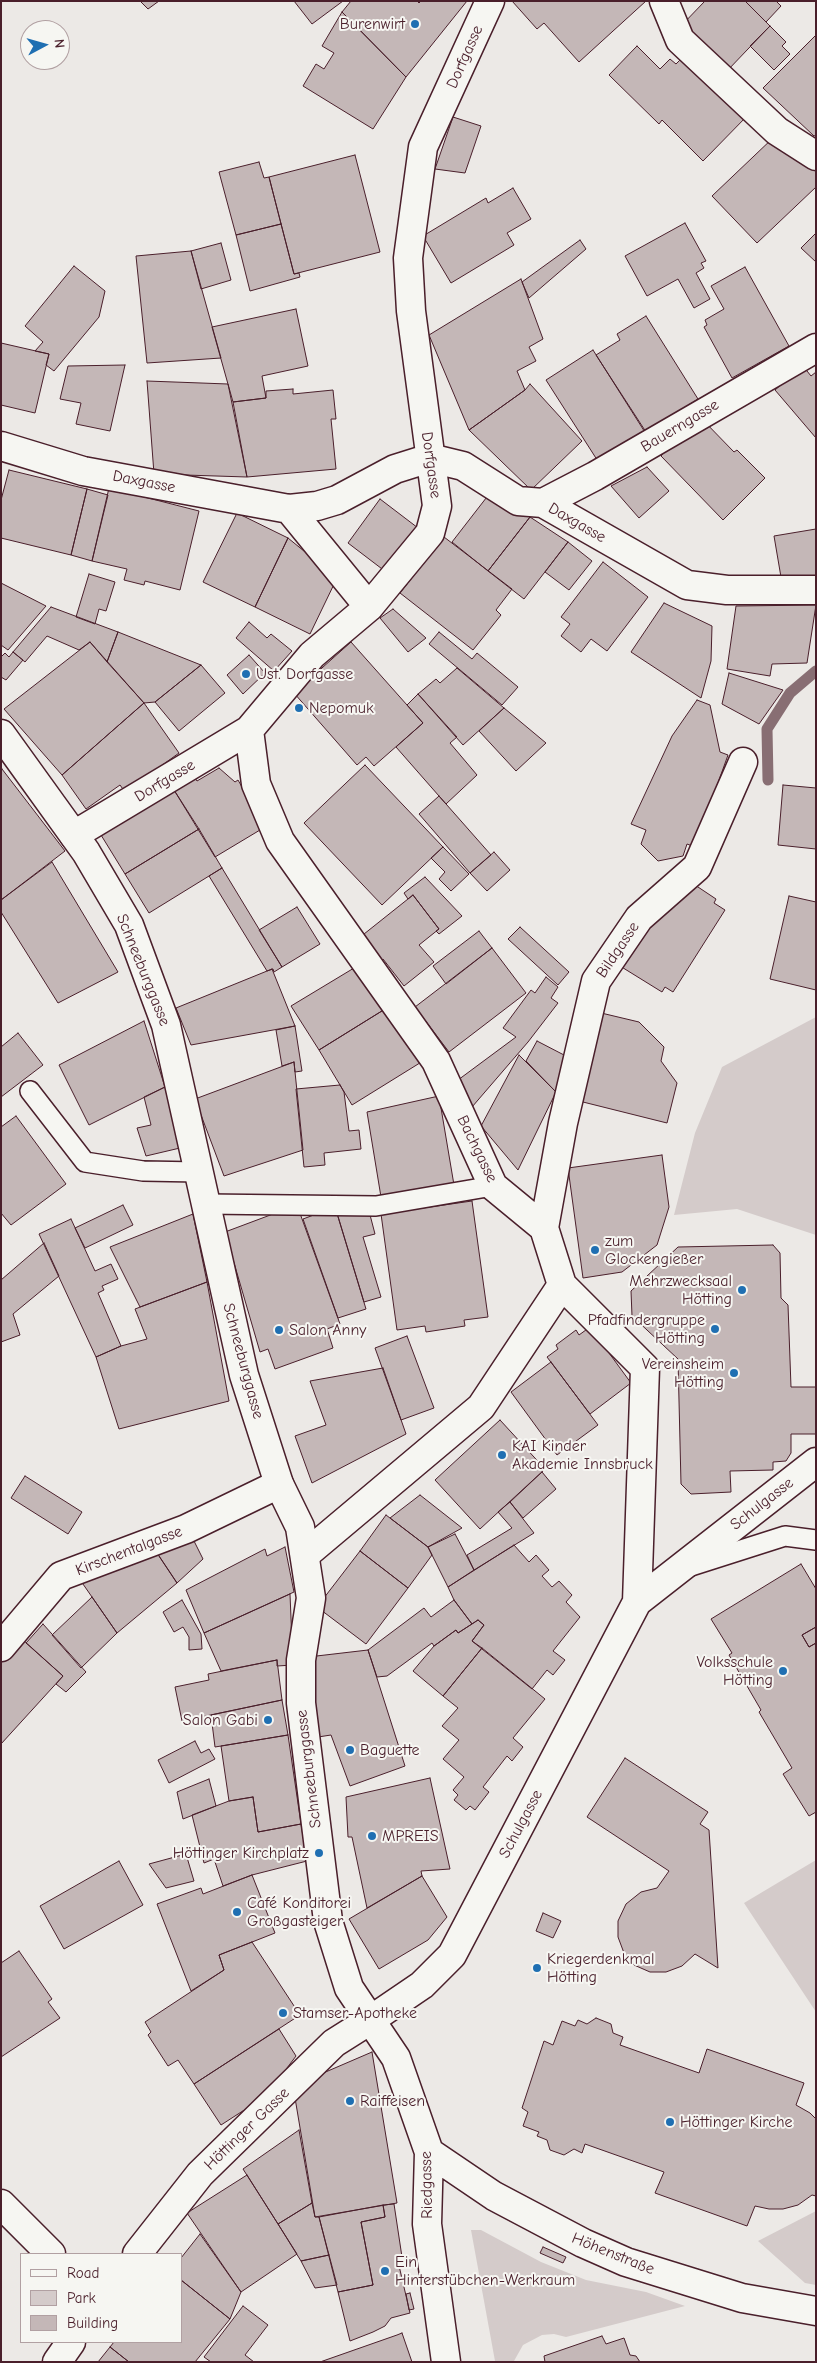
<!DOCTYPE html>
<html>
<head>
<meta charset="utf-8">
<style>
	body { margin:0 }
	#map { position:relative; width:817px; height:2363px; overflow:hidden; background:#ece9e6; font-family:"Comic Neue",sans-serif }
	canvas { display:block }
	.frame { position:absolute; inset:0; border:2px solid #4a1f2b; pointer-events:none }
	.legend { position:absolute; left:20px; top:2253px; width:162px; height:90px; box-sizing:border-box; background:#f6f6f2; border:1px solid #b1a0a2; margin:0; padding:6px 9px; list-style:none; font-size:15px; color:#4a1f2b }
	.legend li { display:flex; align-items:center; gap:10px; height:25px }
	.legend b { width:25px; border:1px solid #b1a0a2 }
	.north { position:absolute; left:20px; top:20px; width:50px; height:50px; box-sizing:border-box; background:#f6f6f2; border:1px solid #b1a0a2; border-radius:50%; rotate:84deg; font-size:14px; font-weight:700; line-height:20px; text-align:center; color:#4a1f2b }
	.north::after { content:''; display:block; margin:auto; width:18px; height:22px; background:#1f6fb2; clip-path:polygon(50% 0,100% 100%,50% 72%,0 100%) }
</style>
</head>
<body>
<div id="map">
<canvas width="817" height="2363"></canvas>
<div class="frame"></div>
<ul class="legend">
<li><b style="height:6px;background:#f6f6f2"></b>Road</li>
<li><b style="height:14px;background:#d4cbca"></b>Park</li>
<li><b style="height:14px;background:#c4b7b7"></b>Building</li>
</ul>
<div class="north">N</div>
</div>
<script>
const ctx = document.querySelector('canvas').getContext('2d');
ctx.lineJoin = 'round';
function paint(path, color) { ctx.fillStyle = color; ctx.fill(path, 'evenodd'); }
const toPath = rows => new Path2D(rows.map(r => 'M' + r).join(''));
function trace(path, color, width, dash) { ctx.strokeStyle = color; ctx.lineWidth = width; ctx.lineCap = dash ? 'butt' : 'round'; ctx.setLineDash(dash || []); ctx.stroke(path); }
function drawText(font, color, halo, rows, align = 'center') {
  ctx.font = font + ' "Comic Neue",sans-serif'; ctx.lineWidth = 4; ctx.setLineDash([]); ctx.textBaseline = 'middle'; ctx.strokeStyle = halo; ctx.fillStyle = color; for (const [text, x, y, turn = 0] of rows) {
    ctx.save(); ctx.translate(x, y); ctx.rotate((+turn || 0) * Math.PI / 180); ctx.textAlign = isNaN(turn) ? turn : align; if (halo) ctx.strokeText(text, 0, 0); ctx.fillText(text, 0, 0); ctx.restore();
  }
}
paint(toPath([
	[816,1017,816,1235,737,1209,674,1215,695,1133,722,1067],
	[816,1860,816,2012,744,1903],
	[816,2211,816,2285,805,2283,758,2241],
	[471,2230,481,2230,541,2262,586,2280,646,2292,685,2306,566,2337,554,2334,542,2335,523,2345,514,2361,495,2361]
]), '#d4cbca');
trace(toPath([
	[768,780,767,729,790,693,816,671]
]), '#886e73', 11);
const building = toPath([
	[140,1,159,1,148,9,140,1],
	[294,1,343,1,312,24,294,1],
	[351,1,417,1,419,3,421,1,467,1,406,77,342,12,351,1],
	[512,1,646,1,579,62,544,23,537,29,512,1],
	[705,1,745,1,770,26,726,72,680,27,705,1],
	[745,1,776,1,781,6,766,22,745,1],
	[342,12,406,77,373,129,303,86,316,64,324,69,334,53,322,46,342,12],
	[770,26,786,42,782,46,790,54,774,70,750,46,770,26],
	[816,35,816,135,814,136,763,88,816,35],
	[637,46,660,69,670,59,676,64,686,54,748,115,703,161,662,120,659,124,609,75,637,46],
	[453,117,481,126,465,173,435,169,453,117],
	[774,137,816,169,816,187,757,243,712,196,774,137],
	[355,155,380,252,294,274,269,177,355,155],
	[259,162,264,178,269,177,281,224,236,235,219,172,259,162],
	[513,188,531,219,507,233,514,245,451,283,423,236,486,198,488,203,513,188],
	[685,223,706,261,701,263,704,268,696,273,710,299,694,308,678,279,647,296,625,256,685,223],
	[281,224,294,274,299,273,300,277,250,291,236,235,281,224],
	[816,233,816,262,801,248,816,233],
	[580,240,586,249,529,298,522,282,580,240],
	[221,243,231,280,201,289,191,251,221,243],
	[191,251,221,358,147,363,136,256,191,251],
	[74,266,105,291,99,317,54,371,46,365,49,354,35,351,43,342,25,326,74,266],
	[745,267,789,346,732,378,704,327,707,325,705,320,724,309,711,286,745,267],
	[521,279,543,339,529,347,536,361,517,371,525,390,469,430,429,335,521,279],
	[296,309,308,366,262,376,266,398,233,402,212,327,296,309],
	[646,316,698,399,646,432,596,355,620,340,617,334,646,316],
	[1,343,49,354,35,413,1,405,1,343],
	[593,350,648,437,601,466,546,380,593,350],
	[125,365,110,431,76,424,81,403,60,399,68,366,125,365],
	[803,366,811,376,816,372,816,438,775,390,803,366],
	[147,381,228,384,247,477,154,474,147,381],
	[530,384,582,441,531,490,469,430,525,390,530,384],
	[293,389,293,394,333,390,336,419,331,419,336,469,247,477,233,402,266,398,266,391,293,389],
	[700,417,734,452,737,450,765,478,723,520,661,456,700,417],
	[647,467,669,491,639,518,611,486,647,467],
	[9,470,87,489,71,555,1,538,1,500,9,470],
	[109,488,199,511,180,590,145,581,144,585,124,580,127,569,92,561,109,488],
	[87,489,108,495,92,561,71,555,87,489],
	[490,493,530,517,488,571,452,542,490,493],
	[380,499,422,531,390,575,348,543,380,499],
	[237,513,288,538,255,607,203,582,237,513],
	[530,517,568,542,524,599,488,571,530,517],
	[816,529,816,577,782,583,774,536,816,529],
	[444,537,512,589,496,610,501,615,473,650,400,593,444,537],
	[288,538,337,578,310,634,255,607,288,538],
	[568,542,592,561,569,590,545,572,568,542],
	[603,562,648,597,607,651,591,639,581,652,561,636,570,624,561,617,603,562],
	[89,574,115,582,106,611,99,609,95,624,76,617,89,574],
	[1,583,46,606,8,650,1,645,1,583],
	[664,603,712,626,711,661,701,698,631,652,664,603],
	[816,605,807,663,772,664,770,676,727,669,736,606,816,605],
	[51,607,118,632,107,662,90,642,79,650,47,636,25,662,13,652,51,607],
	[393,609,426,638,408,652,380,618,393,609],
	[249,622,267,638,271,634,292,651,274,671,236,638,249,622],
	[118,632,201,665,155,702,144,703,107,662,118,632],
	[439,632,472,659,477,653,518,687,502,705,429,644,439,632],
	[90,642,144,703,62,775,4,709,90,642],
	[351,642,423,723,374,766,366,757,357,765,294,693,351,642],
	[13,652,23,660,6,680,1,677,1,657,5,653,9,657,13,652],
	[249,655,265,673,243,694,227,675,249,655],
	[201,665,225,693,179,731,155,702,201,665],
	[457,668,504,708,463,745,418,694,436,679,440,683,457,668],
	[729,673,783,690,759,724,722,704,729,673],
	[418,694,457,737,450,743,477,775,446,804,396,747,423,723,407,705,418,694],
	[697,700,710,705,720,752,728,755,695,847,687,844,683,856,658,861,641,844,646,830,631,824,672,736,697,700],
	[144,703,179,753,125,792,120,785,86,809,62,775,144,703],
	[504,708,546,743,516,771,479,731,504,708],
	[365,765,443,847,382,905,304,823,365,765],
	[219,768,235,782,238,780,265,827,215,857,174,790,195,778,197,781,219,768],
	[2,769,65,851,1,900,1,770,2,769],
	[783,785,816,788,816,849,778,845,783,785],
	[174,790,199,829,125,874,101,835,174,790],
	[439,796,491,855,470,873,419,814,439,796],
	[199,829,222,868,149,913,125,874,199,829],
	[443,847,469,874,451,891,439,879,445,872,431,858,443,847],
	[494,852,510,870,487,891,470,873,494,852],
	[52,862,118,972,58,1003,1,912,1,900,52,862],
	[222,868,282,967,274,972,273,969,267,971,209,876,222,868],
	[425,877,462,916,439,934,436,931,439,929,413,895,408,899,404,893,425,877],
	[695,885,716,899,714,903,725,910,673,992,665,987,662,992,620,966,650,918,695,885],
	[413,895,439,929,419,945,434,962,404,986,383,959,379,963,359,938,413,895],
	[789,896,816,902,816,990,770,979,789,896],
	[297,907,320,944,282,967,259,930,297,907],
	[520,927,569,972,558,985,508,939,520,927],
	[479,931,492,948,446,984,433,966,479,931],
	[492,948,526,993,449,1052,415,1007,492,948],
	[359,965,385,1009,319,1050,291,1006,359,965],
	[272,969,295,1026,191,1045,176,1008,272,969],
	[546,977,558,987,551,998,558,1003,528,1042,472,1107,458,1080,516,1037,503,1028,531,990,535,993,546,977],
	[390,1006,423,1061,352,1105,319,1050,390,1006],
	[597,1012,639,1022,664,1047,661,1061,677,1083,667,1123,575,1100,597,1012],
	[144,1021,165,1087,89,1125,59,1065,144,1021],
	[295,1026,302,1071,295,1072,294,1062,282,1066,276,1030,295,1026],
	[18,1033,43,1065,1,1097,1,1047,18,1033],
	[537,1041,564,1055,556,1092,526,1061,537,1041],
	[519,1055,556,1092,518,1170,481,1126,519,1055],
	[294,1062,303,1150,224,1176,195,1099,294,1062],
	[340,1085,344,1092,349,1131,359,1130,361,1149,324,1153,325,1165,304,1167,296,1089,340,1085],
	[165,1087,180,1148,146,1156,137,1128,151,1125,144,1097,165,1087],
	[439,1096,454,1185,381,1197,367,1112,439,1096],
	[16,1116,66,1184,11,1225,1,1213,1,1127,16,1116],
	[662,1155,669,1207,657,1245,622,1272,583,1278,568,1168,662,1155],
	[472,1201,488,1317,464,1320,465,1326,426,1332,425,1326,397,1330,381,1214,472,1201],
	[123,1205,133,1225,85,1248,75,1228,123,1205],
	[297,1205,340,1324,327,1329,333,1348,275,1369,268,1349,260,1352,225,1232,297,1205],
	[335,1207,366,1309,338,1318,303,1219,335,1207],
	[369,1211,375,1234,363,1237,381,1297,364,1302,337,1213,369,1211],
	[193,1214,207,1282,140,1307,110,1247,193,1214],
	[71,1219,95,1271,111,1264,118,1279,102,1286,104,1290,98,1293,121,1346,96,1357,39,1234,71,1219],
	[44,1243,59,1276,13,1314,20,1335,1,1342,1,1280,44,1243],
	[773,1245,780,1253,781,1298,788,1305,791,1387,816,1387,816,1434,791,1434,791,1453,786,1461,773,1462,773,1470,730,1471,731,1492,691,1494,681,1484,678,1359,632,1316,631,1291,678,1247,773,1245],
	[207,1282,229,1401,119,1429,96,1357,121,1346,147,1339,135,1309,207,1282],
	[590,1327,631,1383,590,1414,547,1357,558,1349,556,1345,576,1330,579,1335,590,1327],
	[407,1336,434,1408,401,1420,375,1348,407,1336],
	[551,1362,598,1425,557,1455,511,1392,551,1362],
	[383,1368,406,1434,312,1483,295,1436,326,1425,310,1381,383,1368],
	[500,1420,545,1469,480,1529,435,1480,500,1420],
	[542,1472,556,1489,523,1518,510,1502,542,1472],
	[25,1476,82,1512,68,1534,11,1498,25,1476],
	[420,1495,462,1528,428,1547,390,1518,420,1495],
	[510,1502,534,1533,474,1570,467,1555,512,1528,498,1512,510,1502],
	[386,1515,428,1547,432,1555,408,1588,360,1551,386,1515],
	[455,1534,474,1570,448,1587,428,1547,455,1534],
	[193,1539,203,1559,177,1583,155,1550,193,1539],
	[514,1545,529,1562,536,1555,549,1570,542,1576,552,1587,559,1581,572,1595,566,1602,580,1617,553,1651,565,1660,553,1675,547,1670,532,1689,472,1641,484,1625,478,1620,472,1624,454,1600,448,1587,514,1545],
	[285,1547,294,1592,204,1633,186,1590,265,1549,267,1556,285,1547],
	[155,1550,177,1583,117,1633,76,1574,155,1550],
	[360,1551,408,1588,366,1644,317,1607,360,1551],
	[801,1564,816,1589,816,1627,802,1635,809,1647,816,1643,816,1812,809,1816,783,1774,792,1768,759,1712,761,1710,729,1655,732,1653,711,1619,801,1564],
	[290,1594,293,1665,277,1666,277,1660,221,1671,204,1633,290,1594],
	[92,1597,117,1633,81,1668,52,1635,92,1597],
	[182,1600,201,1634,202,1649,189,1650,189,1637,183,1627,174,1632,163,1612,182,1600],
	[454,1600,472,1624,458,1633,456,1630,434,1646,432,1643,387,1676,377,1677,368,1650,424,1608,431,1617,454,1600],
	[478,1620,484,1625,472,1641,482,1648,443,1696,413,1671,434,1646,456,1630,458,1633,478,1620],
	[43,1624,86,1672,66,1692,56,1684,63,1676,26,1643,43,1624],
	[816,1627,816,1643,809,1647,802,1635,816,1627],
	[22,1639,63,1676,1,1744,1,1662,22,1639],
	[482,1648,545,1699,513,1738,523,1747,512,1761,507,1756,483,1787,489,1792,475,1810,470,1806,466,1810,454,1800,458,1795,453,1790,464,1777,443,1759,459,1740,442,1726,458,1708,443,1696,482,1648],
	[368,1650,405,1766,350,1786,331,1735,318,1737,308,1657,368,1650],
	[277,1660,282,1700,182,1721,175,1687,209,1680,208,1674,277,1660],
	[282,1700,288,1735,215,1747,211,1715,282,1700],
	[288,1735,301,1824,258,1832,253,1797,229,1801,221,1746,288,1735],
	[195,1741,201,1753,209,1749,215,1759,169,1783,158,1760,195,1741],
	[625,1758,708,1812,700,1824,709,1830,718,1968,695,1954,682,1966,666,1972,650,1972,634,1965,624,1953,618,1937,618,1921,626,1904,641,1892,657,1888,669,1871,587,1817,625,1758],
	[430,1778,450,1869,421,1871,422,1876,367,1908,352,1837,348,1837,346,1797,430,1778],
	[209,1779,216,1806,183,1819,177,1792,209,1779],
	[253,1797,258,1832,301,1824,307,1861,252,1875,223,1886,214,1859,204,1863,192,1815,229,1801,253,1797],
	[186,1854,194,1881,166,1888,149,1864,186,1854],
	[119,1861,143,1905,64,1949,40,1906,119,1861],
	[252,1875,275,1933,219,1955,224,1970,191,1991,157,1904,201,1888,203,1894,252,1875],
	[422,1876,447,1917,428,1940,379,1969,349,1919,422,1876],
	[543,1913,561,1921,553,1938,536,1931,543,1913],
	[252,1942,300,2015,194,2084,178,2060,168,2066,148,2035,151,2032,145,2022,224,1970,219,1955,252,1942],
	[19,1951,52,1999,48,2002,60,2018,1,2057,1,1963,19,1951],
	[596,2018,611,2024,613,2033,623,2037,620,2045,699,2073,707,2049,804,2083,796,2105,810,2113,816,2119,816,2196,812,2195,798,2205,783,2209,769,2209,755,2206,747,2226,655,2193,664,2172,585,2144,582,2153,574,2149,564,2155,550,2150,547,2140,537,2136,539,2132,523,2126,528,2112,522,2108,544,2041,553,2045,562,2021,575,2026,578,2020,587,2024,596,2018],
	[279,2029,296,2056,266,2096,221,2125,194,2084,279,2029],
	[372,2052,397,2203,315,2217,293,2086,372,2052],
	[299,2130,312,2203,278,2224,243,2169,299,2130],
	[247,2175,297,2254,241,2292,187,2213,247,2175],
	[312,2203,315,2217,319,2217,329,2255,301,2261,278,2224,312,2203],
	[394,2204,402,2257,397,2257,410,2313,391,2318,385,2326,373,2332,350,2341,338,2292,373,2285,361,2222,385,2217,383,2205,394,2204],
	[383,2205,385,2217,361,2222,373,2285,338,2292,319,2217,383,2205],
	[200,2234,241,2292,230,2319,181,2280,181,2258,200,2234],
	[543,2247,566,2257,563,2263,540,2253,543,2247],
	[329,2255,337,2285,315,2288,301,2261,329,2255],
	[181,2280,230,2319,195,2362,129,2362,110,2347,114,2342,181,2342,181,2280],
	[410,2293,414,2309,409,2310,406,2294,410,2293],
	[243,2306,268,2325,245,2355,254,2362,211,2362,204,2357,243,2306],
	[402,2333,412,2362,320,2362,397,2335,402,2333],
	[602,2336,606,2344,624,2338,630,2355,636,2356,640,2362,545,2362,544,2356,602,2336],
	[110,2347,129,2362,98,2362,110,2347]
]);
paint(building, '#c4b7b7');
trace(building, '#4a1f2b', 1);
const lane = toPath([
	[30,1091,85,1162,143,1171,199,1172],
	[206,1204,376,1206,493,1186],
	[691,1566,785,1536,816,1540]
]);
const street = toPath([
	[664,1,680,40,777,131,816,156],
	[1,446,83,471,289,509,317,506,337,500,395,469,430,458,463,466,518,501,543,503,687,585,727,590,816,590],
	[543,503,595,476,816,348],
	[289,509,369,607],
	[249,730,256,784,280,841,436,1061,493,1186,544,1228,562,1285,481,1407,305,1555],
	[74,835,249,730,312,655,369,607,430,533,437,506,411,311,408,258,423,147,490,1],
	[544,1228,563,1123,596,981,639,918,697,867,743,762],
	[562,1285,645,1368,637,1602],
	[1,1647,61,1576,186,1529,279,1484],
	[372,2019,422,1985,452,1955,637,1602,816,1462],
	[1,2204,51,2254]
]);
const secondary = toPath([
	[1,734,86,852,129,925,166,1025,244,1375,279,1484,300,1527,311,1598,301,1660,301,1703,328,1921,349,1988,396,2058,429,2152,427,2224,446,2362],
	[429,2152,494,2196,583,2243,626,2262,742,2298,816,2311],
	[137,2254,200,2174,334,2043,372,2019],
	[57,2362,71,2342]
]);
trace(lane, '#4a1f2b', 22);
trace(street, '#4a1f2b', 31);
trace(secondary, '#4a1f2b', 31);
trace(lane, '#f6f6f2', 19);
trace(street, '#f6f6f2', 28);
trace(secondary, '#f6f6f2', 28);
for (const [x, y, r, color] of [
	[415,24,5,"#1f6fb2"],
	[246,674,5,"#1f6fb2"],
	[299,708,5,"#1f6fb2"],
	[595,1250,5,"#1f6fb2"],
	[742,1290,5,"#1f6fb2"],
	[715,1329,5,"#1f6fb2"],
	[279,1330,5,"#1f6fb2"],
	[734,1373,5,"#1f6fb2"],
	[502,1455,5,"#1f6fb2"],
	[783,1671,5,"#1f6fb2"],
	[268,1720,5,"#1f6fb2"],
	[350,1750,5,"#1f6fb2"],
	[372,1836,5,"#1f6fb2"],
	[319,1853,5,"#1f6fb2"],
	[237,1912,5,"#1f6fb2"],
	[537,1968,5,"#1f6fb2"],
	[283,2013,5,"#1f6fb2"],
	[350,2101,5,"#1f6fb2"],
	[670,2122,5,"#1f6fb2"],
	[385,2271,5,"#1f6fb2"]
]) { const dot = new Path2D(); dot.arc(x, y, r, 0, 2 * Math.PI); ctx.fillStyle = color; ctx.fill(dot); trace(dot, '#f6f6f2', 2); }
drawText('16px', '#4a1f2b', '#f6f6f2', [
	["Burenwirt",405,24,"right"],
	["Ust. Dorfgasse",256,674],
	["Nepomuk",309,708],
	["zum",605,1241],
	["Glockengießer",605,1259],
	["Mehrzwecksaal",732,1281,"right"],
	["Hötting",732,1299,"right"],
	["Pfadfindergruppe",705,1320,"right"],
	["Hötting",705,1338,"right"],
	["Salon Anny",289,1330],
	["Vereinsheim",724,1364,"right"],
	["Hötting",724,1382,"right"],
	["KAI Kinder",512,1446],
	["Akademie Innsbruck",512,1464],
	["Volksschule",773,1662,"right"],
	["Hötting",773,1680,"right"],
	["Salon Gabi",258,1720,"right"],
	["Baguette",360,1750],
	["MPREIS",382,1836],
	["Höttinger Kirchplatz",309,1853,"right"],
	["Café Konditorei",247,1903],
	["Großgasteiger",247,1921],
	["Kriegerdenkmal",547,1959],
	["Hötting",547,1977],
	["Stamser-Apotheke",293,2013],
	["Raiffeisen",360,2101],
	["Höttinger Kirche",680,2122],
	["Ein",395,2262],
	["Hinterstübchen-Werkraum",395,2280]
], 'left');
drawText('16px', '#4a1f2b', '#f6f6f2', [
	["Dorfgasse",465,57,-66],
	["Bauerngasse",680,426,-31],
	["Dorfgasse",431,465,82],
	["Daxgasse",144,482,11],
	["Daxgasse",577,523,30],
	["Dorfgasse",165,781,-31],
	["Bildgasse",618,950,-56],
	["Schneeburggasse",143,970,68],
	["Bachgasse",477,1149,64],
	["Schneeburggasse",243,1361,75],
	["Schulgasse",762,1504,-38],
	["Kirschentalgasse",129,1551,-21],
	["Schneeburggasse",309,1769,-97],
	["Schulgasse",521,1824,-62],
	["Höttinger Gasse",247,2129,-44],
	["Riedgasse",427,2185,-91],
	["Höhenstraße",613,2254,22]
]);
</script>
</body>
</html>
